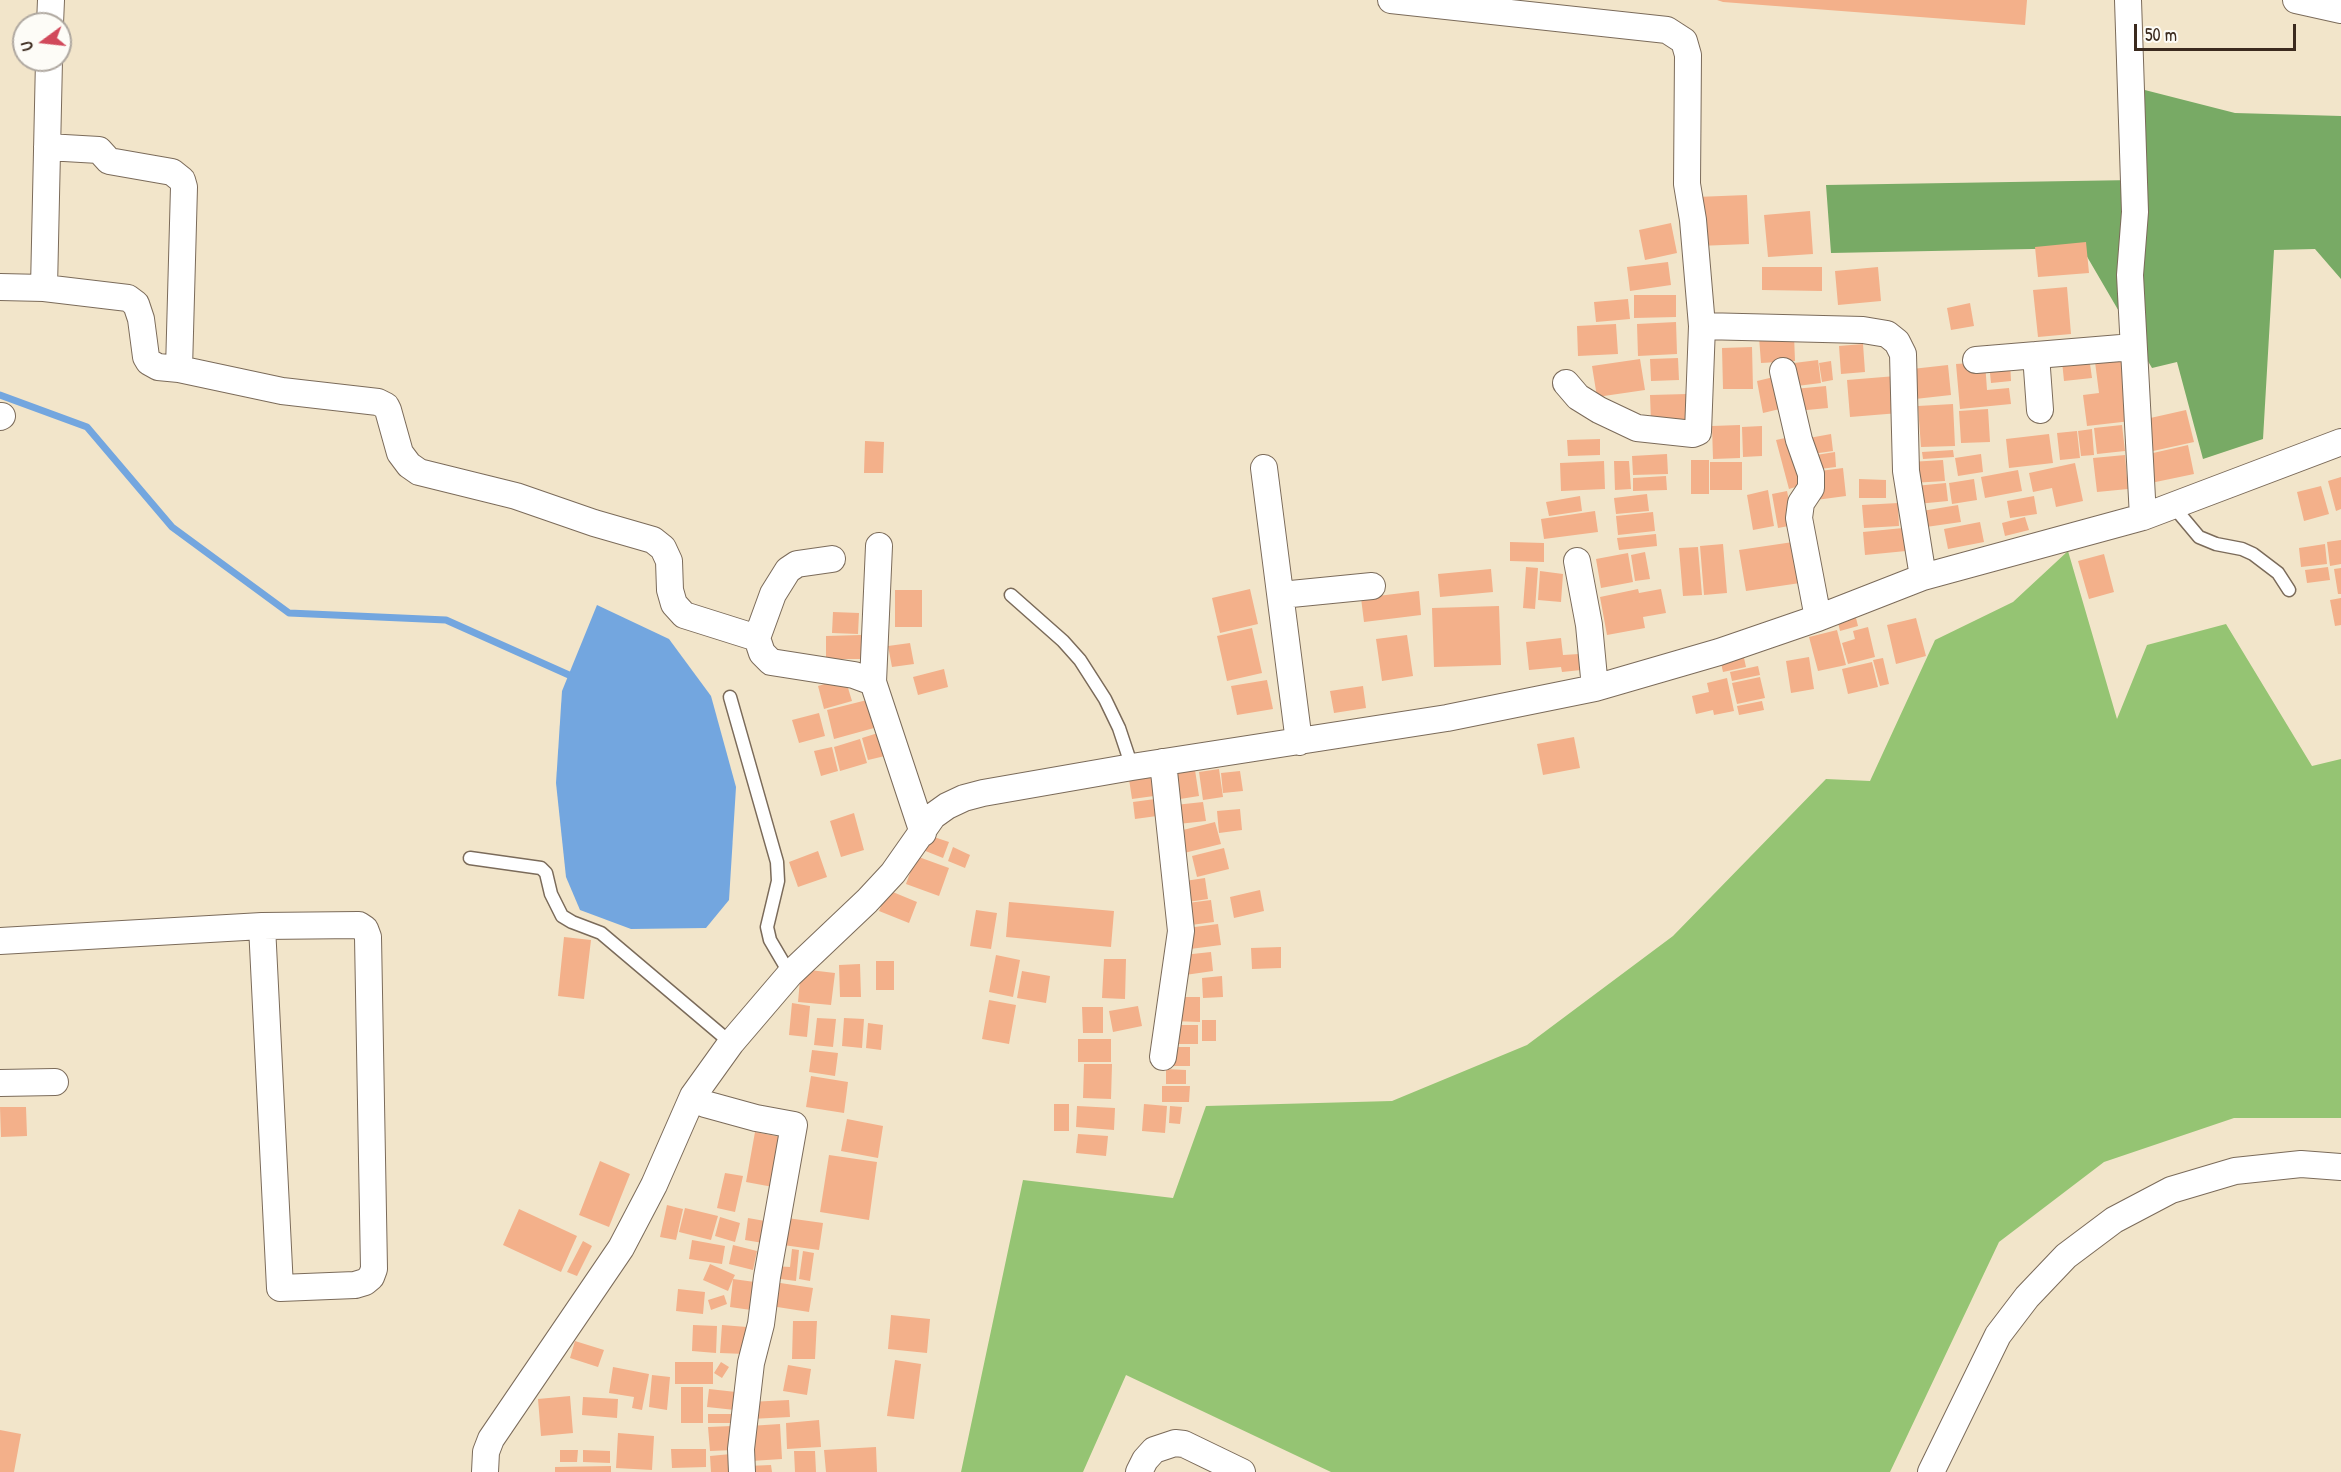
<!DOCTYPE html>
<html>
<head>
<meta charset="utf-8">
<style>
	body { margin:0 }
	#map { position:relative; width:2341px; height:1472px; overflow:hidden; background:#f2e5ca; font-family:"Patrick Hand",sans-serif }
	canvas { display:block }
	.north { position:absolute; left:12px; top:12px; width:60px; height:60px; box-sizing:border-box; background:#fdfcf7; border:2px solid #afa8a0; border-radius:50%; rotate:255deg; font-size:16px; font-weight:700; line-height:24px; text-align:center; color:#3b2a1e }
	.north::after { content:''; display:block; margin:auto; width:21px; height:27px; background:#d1495b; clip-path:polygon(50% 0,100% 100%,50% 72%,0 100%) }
	.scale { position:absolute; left:2134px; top:24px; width:162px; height:27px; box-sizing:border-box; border:3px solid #3b2a1e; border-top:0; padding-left:8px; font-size:18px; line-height:21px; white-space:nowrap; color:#3b2a1e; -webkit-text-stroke:4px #fdfcf7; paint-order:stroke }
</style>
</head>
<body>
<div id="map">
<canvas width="2341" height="1472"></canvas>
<div class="north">U</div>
<div class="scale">50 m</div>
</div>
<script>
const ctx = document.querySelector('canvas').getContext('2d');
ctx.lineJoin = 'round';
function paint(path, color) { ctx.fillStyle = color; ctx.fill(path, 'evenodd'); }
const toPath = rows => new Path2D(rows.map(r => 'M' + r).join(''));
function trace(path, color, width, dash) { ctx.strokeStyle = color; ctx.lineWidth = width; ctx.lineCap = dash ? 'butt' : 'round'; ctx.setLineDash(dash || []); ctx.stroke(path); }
paint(toPath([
	[2068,551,2117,719,2147,645,2226,624,2312,766,2341,759,2341,1118,2234,1118,2104,1162,1999,1242,1890,1472,1331,1472,1126,1375,1083,1472,961,1472,1023,1180,1173,1198,1206,1106,1392,1101,1527,1045,1673,936,1826,779,1870,781,1935,640,2013,602]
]), '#95c473');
paint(toPath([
	[2133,87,2235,113,2341,116,2341,279,2315,249,2274,250,2263,439,2203,459,2177,362,2152,368,2082,248,1831,253,1826,185,2134,180]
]), '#78aa65');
paint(toPath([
	[597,605,669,639,711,696,736,787,729,900,706,928,631,929,580,910,566,877,556,783,562,691]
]), '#73a6df');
trace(toPath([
	[0,395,87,427,172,527,289,613,446,620,569,675]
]), '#73a6df', 7);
paint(toPath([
	[1717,0,2027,0,2025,25,1723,2],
	[1747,195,1749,244,1698,246,1696,197],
	[1810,211,1813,254,1768,257,1764,215],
	[1671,223,1677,253,1645,260,1639,230],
	[2086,242,2089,273,2038,277,2035,247],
	[1668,262,1671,285,1630,291,1627,267],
	[1762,267,1822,267,1822,291,1762,290],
	[1878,267,1881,301,1838,305,1835,271],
	[2067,287,2071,334,2038,337,2033,290],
	[1634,295,1676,295,1676,317,1634,318],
	[1628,299,1630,319,1596,322,1594,302],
	[1970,303,1974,326,1951,330,1947,308],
	[1676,322,1677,354,1638,356,1637,324],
	[1616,324,1618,354,1578,356,1577,326],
	[1794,335,1795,361,1761,363,1759,337],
	[1863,344,1865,372,1841,374,1839,346],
	[1752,347,1753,389,1723,389,1722,348],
	[2123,351,2131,421,2087,426,2083,395,2099,393,2094,354],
	[2089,357,2092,378,2064,381,2062,361],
	[1678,358,1679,380,1651,381,1650,359],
	[1640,359,1645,390,1597,397,1592,366],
	[1818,360,1821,383,1789,387,1786,364],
	[1831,361,1833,380,1822,382,1819,363],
	[2010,361,2011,381,1991,383,1989,363],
	[1985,362,1987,390,2009,388,2011,404,1960,409,1956,364],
	[1948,365,1951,395,1915,399,1912,369],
	[1778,376,1784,408,1763,413,1757,381],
	[1896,376,1899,413,1850,417,1847,380],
	[1826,386,1828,408,1796,411,1794,389],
	[1687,394,1688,420,1651,421,1650,395],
	[1953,404,1955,446,1921,447,1918,406],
	[1988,409,1990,442,1961,443,1959,411],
	[2186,410,2194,442,2144,453,2137,421],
	[1740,425,1740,458,1713,459,1712,426],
	[2122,425,2125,451,2097,454,2094,428],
	[1762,426,1762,456,1743,457,1742,427],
	[2092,429,2094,455,2081,456,2078,431],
	[2077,431,2080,458,2060,460,2057,433],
	[1831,434,1833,451,1812,454,1809,438],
	[2049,434,2053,463,2009,468,2006,439],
	[1790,437,1808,483,1789,489,1776,440],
	[1600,439,1600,455,1568,456,1567,440],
	[865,441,884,442,883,473,864,473],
	[2188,445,2194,474,2146,484,2140,456],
	[1953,450,1954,457,1923,459,1922,452],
	[1835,452,1836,467,1812,470,1810,456],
	[1667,454,1668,474,1633,475,1632,456],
	[1981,454,1983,472,1958,476,1955,458],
	[2125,455,2128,489,2097,492,2093,458],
	[1691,460,1709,460,1709,494,1691,494],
	[1943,460,1945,481,1912,483,1910,462],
	[1604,461,1605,489,1561,491,1560,463],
	[1614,461,1629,461,1631,489,1615,490],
	[1710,462,1742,462,1742,490,1710,490],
	[2075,463,2083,501,2056,507,2052,488,2033,492,2029,473],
	[1843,468,1846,496,1816,500,1812,472],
	[2018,470,2022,491,1985,498,1981,477],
	[1666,476,1667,490,1633,491,1633,478],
	[2341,477,2341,509,2336,511,2328,481],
	[1859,479,1886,480,1886,498,1859,498],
	[1974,479,1977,500,1952,504,1949,483],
	[1946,483,1948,501,1917,504,1915,486],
	[2321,486,2329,514,2304,521,2297,492],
	[1768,490,1774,526,1753,530,1747,495],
	[1787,491,1794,525,1778,528,1772,494],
	[1647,494,1649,511,1616,514,1614,498],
	[1580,496,1582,511,1549,516,1546,502],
	[2034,496,2037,514,2010,518,2007,501],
	[1898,503,1899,526,1864,528,1862,505],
	[1958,505,1961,522,1919,528,1916,512],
	[1595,511,1598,532,1544,539,1541,519],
	[1653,512,1655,531,1618,535,1616,516],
	[2025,517,2029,530,2005,536,2002,523],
	[1980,522,1984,542,1948,549,1944,529],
	[1903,528,1906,551,1865,555,1863,532],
	[1656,534,1657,546,1619,550,1617,538],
	[2341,540,2341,564,2330,566,2327,542],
	[1510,542,1544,543,1544,562,1510,561],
	[1793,542,1800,583,1746,591,1739,550],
	[1723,544,1727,593,1704,595,1700,546],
	[2325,544,2327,564,2301,567,2299,548],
	[1698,547,1702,595,1683,596,1679,548],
	[1645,552,1650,579,1635,581,1631,555],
	[1628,553,1633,582,1601,588,1596,559],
	[2104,554,2114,592,2089,599,2078,561],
	[1526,567,1538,568,1535,609,1523,608],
	[2328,567,2330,580,2307,583,2305,570],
	[2341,568,2341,594,2338,594,2334,569],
	[1491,569,1493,592,1440,597,1438,574],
	[1540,571,1563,574,1561,602,1538,600],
	[1250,589,1258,624,1220,633,1212,598],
	[1638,589,1639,593,1661,589,1666,613,1643,617,1645,628,1607,635,1600,597],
	[895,590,922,590,922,627,895,627],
	[1419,591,1421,615,1364,622,1361,598],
	[2341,598,2341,625,2335,626,2330,600],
	[1499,606,1501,665,1434,667,1432,608],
	[1854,610,1858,626,1840,631,1836,614],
	[833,612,859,613,858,634,832,633],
	[1916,618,1926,656,1896,664,1887,625],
	[1868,627,1875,657,1848,664,1842,643,1855,639,1853,631],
	[1252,628,1262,673,1227,681,1217,636],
	[1837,630,1846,665,1818,671,1809,637],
	[861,635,861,659,826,659,826,636],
	[1407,635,1413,676,1382,681,1376,639],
	[1561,638,1563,655,1579,654,1581,670,1562,672,1561,667,1529,670,1526,642],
	[910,643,914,664,892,667,888,646],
	[1742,649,1746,667,1723,672,1719,654],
	[1809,657,1814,689,1791,693,1786,661],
	[1883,658,1889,684,1880,686,1873,660],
	[1872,662,1878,687,1848,694,1842,669],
	[1758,666,1760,675,1732,681,1730,672],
	[944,669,948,687,918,695,913,677],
	[1760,677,1765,698,1737,704,1732,683],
	[845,678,852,701,824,709,818,686],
	[1727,678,1734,711,1714,715,1713,710,1696,714,1692,696,1709,692,1707,683],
	[1267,680,1273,709,1237,715,1231,686],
	[1363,686,1366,708,1334,713,1330,691],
	[867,700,874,728,834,739,827,710],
	[1762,701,1764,710,1739,715,1737,706],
	[819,713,825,736,799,743,792,720],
	[878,733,885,756,868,760,862,738],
	[1574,737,1580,768,1543,775,1537,744],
	[860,739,867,763,840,771,834,747],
	[832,747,838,771,821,776,814,751],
	[1219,769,1223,797,1203,800,1199,772],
	[1195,770,1199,796,1180,799,1176,772],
	[1240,771,1243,791,1223,793,1221,773],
	[1151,777,1154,796,1132,799,1129,779],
	[1155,799,1157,816,1135,819,1133,802],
	[1203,802,1206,821,1178,824,1175,805],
	[1240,809,1242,830,1219,833,1217,811],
	[854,813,864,850,841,857,830,821],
	[1215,822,1221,844,1184,853,1179,831],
	[928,835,949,842,943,858,923,850],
	[953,847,970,855,965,868,948,861],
	[1224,848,1229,869,1197,877,1192,856],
	[818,851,827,877,798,887,789,862],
	[916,856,949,868,939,896,906,884],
	[1205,878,1208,899,1181,903,1178,882],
	[888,890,917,902,909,923,879,911],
	[1260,890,1264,911,1234,918,1230,897],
	[1211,900,1214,922,1183,926,1180,904],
	[1009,902,1114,911,1111,947,1006,937],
	[976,910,997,913,991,949,970,946],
	[1218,924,1221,945,1190,949,1187,928],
	[564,937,591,940,584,999,558,996],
	[1281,947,1281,968,1252,969,1251,948],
	[1211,952,1213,971,1185,975,1183,955],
	[996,955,1020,960,1013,997,989,992],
	[1104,959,1126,959,1125,999,1102,998],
	[876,961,894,961,894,990,876,990],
	[860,964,861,997,840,997,839,965],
	[801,969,835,973,831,1005,798,1002],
	[1022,971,1050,976,1046,1003,1017,998],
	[1222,976,1223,997,1203,998,1202,978],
	[1173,997,1200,997,1200,1022,1173,1021],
	[989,1000,1016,1005,1009,1044,982,1039],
	[792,1003,810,1006,807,1037,789,1035],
	[1138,1006,1142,1026,1113,1032,1109,1011],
	[1082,1007,1103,1007,1103,1033,1083,1033],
	[817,1018,836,1019,833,1047,814,1045],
	[844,1018,864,1019,862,1048,842,1046],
	[1202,1020,1216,1020,1216,1041,1202,1041],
	[868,1023,883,1025,881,1050,866,1048],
	[1169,1025,1198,1025,1198,1044,1169,1044],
	[1078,1039,1111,1039,1111,1062,1078,1062],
	[1166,1047,1190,1047,1190,1066,1166,1066],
	[812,1050,838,1053,835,1076,809,1072],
	[1084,1064,1112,1064,1111,1099,1083,1098],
	[1166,1069,1186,1070,1186,1084,1166,1084],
	[811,1076,848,1082,844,1113,806,1107],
	[1162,1086,1190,1086,1189,1102,1162,1102],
	[1054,1104,1069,1104,1069,1131,1054,1131],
	[1144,1104,1167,1106,1165,1133,1142,1131],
	[1077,1106,1115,1108,1114,1130,1076,1127],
	[1170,1106,1182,1107,1180,1124,1169,1123],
	[0,1107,26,1107,27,1136,1,1137],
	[847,1119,883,1126,878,1158,841,1151],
	[755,1132,781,1137,773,1187,746,1182],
	[1078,1134,1108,1136,1106,1156,1076,1153],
	[829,1155,877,1162,869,1220,820,1212],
	[600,1161,630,1174,609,1227,579,1215],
	[725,1173,743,1176,735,1212,717,1208],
	[667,1205,683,1209,676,1240,660,1237],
	[685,1208,718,1216,711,1240,679,1232],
	[519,1209,577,1236,561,1272,503,1245],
	[720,1217,740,1223,735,1242,715,1236],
	[780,1217,823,1223,819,1250,776,1244],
	[748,1218,765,1221,763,1243,745,1240],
	[692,1240,725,1246,722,1264,689,1259],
	[583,1241,592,1246,577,1276,567,1272],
	[733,1245,757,1251,753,1270,729,1264],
	[792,1249,799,1250,796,1281,773,1278,774,1266,790,1267],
	[803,1251,814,1253,810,1281,799,1279],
	[710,1264,735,1275,733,1279,762,1283,758,1311,730,1307,733,1279,728,1291,703,1280],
	[774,1282,813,1288,809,1312,771,1306],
	[678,1289,705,1292,703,1314,676,1311],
	[724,1295,727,1304,711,1310,708,1300],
	[891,1315,930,1319,927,1353,888,1349],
	[793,1321,817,1321,815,1359,792,1359],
	[693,1325,717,1326,716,1353,692,1351],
	[722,1325,747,1327,745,1354,720,1353],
	[575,1341,604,1350,598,1367,570,1358],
	[895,1360,921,1364,914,1419,887,1416],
	[675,1362,713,1362,713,1384,675,1384],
	[721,1362,729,1367,722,1378,714,1373],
	[788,1365,811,1369,807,1395,783,1391],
	[613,1367,649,1374,642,1410,632,1408,634,1397,609,1393],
	[652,1375,670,1377,667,1410,649,1407],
	[681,1387,703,1387,703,1423,681,1423],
	[709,1389,736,1392,735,1410,707,1407],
	[570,1396,573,1433,541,1436,538,1399],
	[583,1397,618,1399,617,1418,582,1415],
	[789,1400,790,1417,750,1419,749,1402],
	[708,1414,735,1414,735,1423,708,1423],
	[819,1420,821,1447,787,1449,786,1423],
	[780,1424,782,1459,751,1461,749,1426],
	[732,1426,734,1450,710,1451,708,1427],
	[0,1430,21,1434,14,1472,0,1472],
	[618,1433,654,1436,652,1470,616,1468],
	[876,1447,877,1472,826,1472,824,1450],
	[671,1449,706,1449,706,1467,672,1468],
	[560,1450,578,1450,577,1462,560,1462],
	[583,1450,610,1451,610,1463,583,1462],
	[794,1451,815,1451,816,1472,795,1472],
	[731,1454,733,1472,711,1472,710,1456],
	[771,1465,772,1472,747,1472,747,1466],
	[611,1466,611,1472,555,1472,555,1467]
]), '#f3b08a');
const service = toPath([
	[2173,506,2199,537,2216,544,2242,549,2253,554,2278,573,2289,590],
	[1011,595,1063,641,1080,660,1105,699,1119,728,1132,767],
	[730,697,777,862,778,881,767,927,770,940,790,974],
	[470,858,541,868,546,873,551,894,562,916,572,922,601,933,731,1043]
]);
const minor = toPath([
	[1391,0,1667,30,1684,41,1688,55,1687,184,1693,220,1702,326,1698,432,1693,434,1637,428,1599,410,1578,397,1566,383],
	[2128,0,2135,212,2130,275,2143,517],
	[2296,0,2341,10],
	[50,24,51,0],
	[47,147,99,150,109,161,172,172,182,180,184,187,179,369],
	[0,287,44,288,128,298,136,304,141,319,146,357,149,362,158,367,179,369,282,391,378,402,386,406,388,410,400,453,409,465,419,472,516,496,594,523,653,540,663,548,669,561,670,590,674,604,684,615,757,638,762,653,771,662,854,675,873,682,923,833],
	[44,288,49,60],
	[1702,326,1863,330,1887,334,1897,342,1903,354,1906,471,1923,577],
	[2036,355,2040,410],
	[1976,360,2133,347],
	[1783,371,1799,440,1811,474,1811,488,1801,503,1799,518,1818,618],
	[0,417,2,416],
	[1264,468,1299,742],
	[1577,561,1589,625,1595,688],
	[1281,595,1372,586],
	[757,638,773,594,788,570,797,564,832,559],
	[873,682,879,546],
	[0,941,262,926,359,925,365,929,368,937,374,1269,371,1277,365,1282,355,1285,280,1288,262,926],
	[1163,1057,1181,931,1163,762],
	[0,1083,55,1082],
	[693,1096,705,1104,756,1118,794,1125,767,1277,761,1324,751,1363,741,1449,742,1472],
	[485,1472,486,1452,491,1439,621,1248,654,1185,693,1096,731,1043,790,974,867,901,893,873,933,816,947,806,964,798,983,793,1132,767,1447,718,1595,688,1719,652,1818,618,1923,577,2143,517,2341,442],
	[1139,1472,1145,1460,1154,1450,1175,1443,1184,1444,1242,1472],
	[1931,1472,1998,1335,2027,1297,2066,1256,2114,1220,2171,1190,2235,1171,2301,1164,2341,1167]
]);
trace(service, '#7b6b5a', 15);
trace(minor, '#7b6b5a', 28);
trace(service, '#fff', 12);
trace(minor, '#fff', 26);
</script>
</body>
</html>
